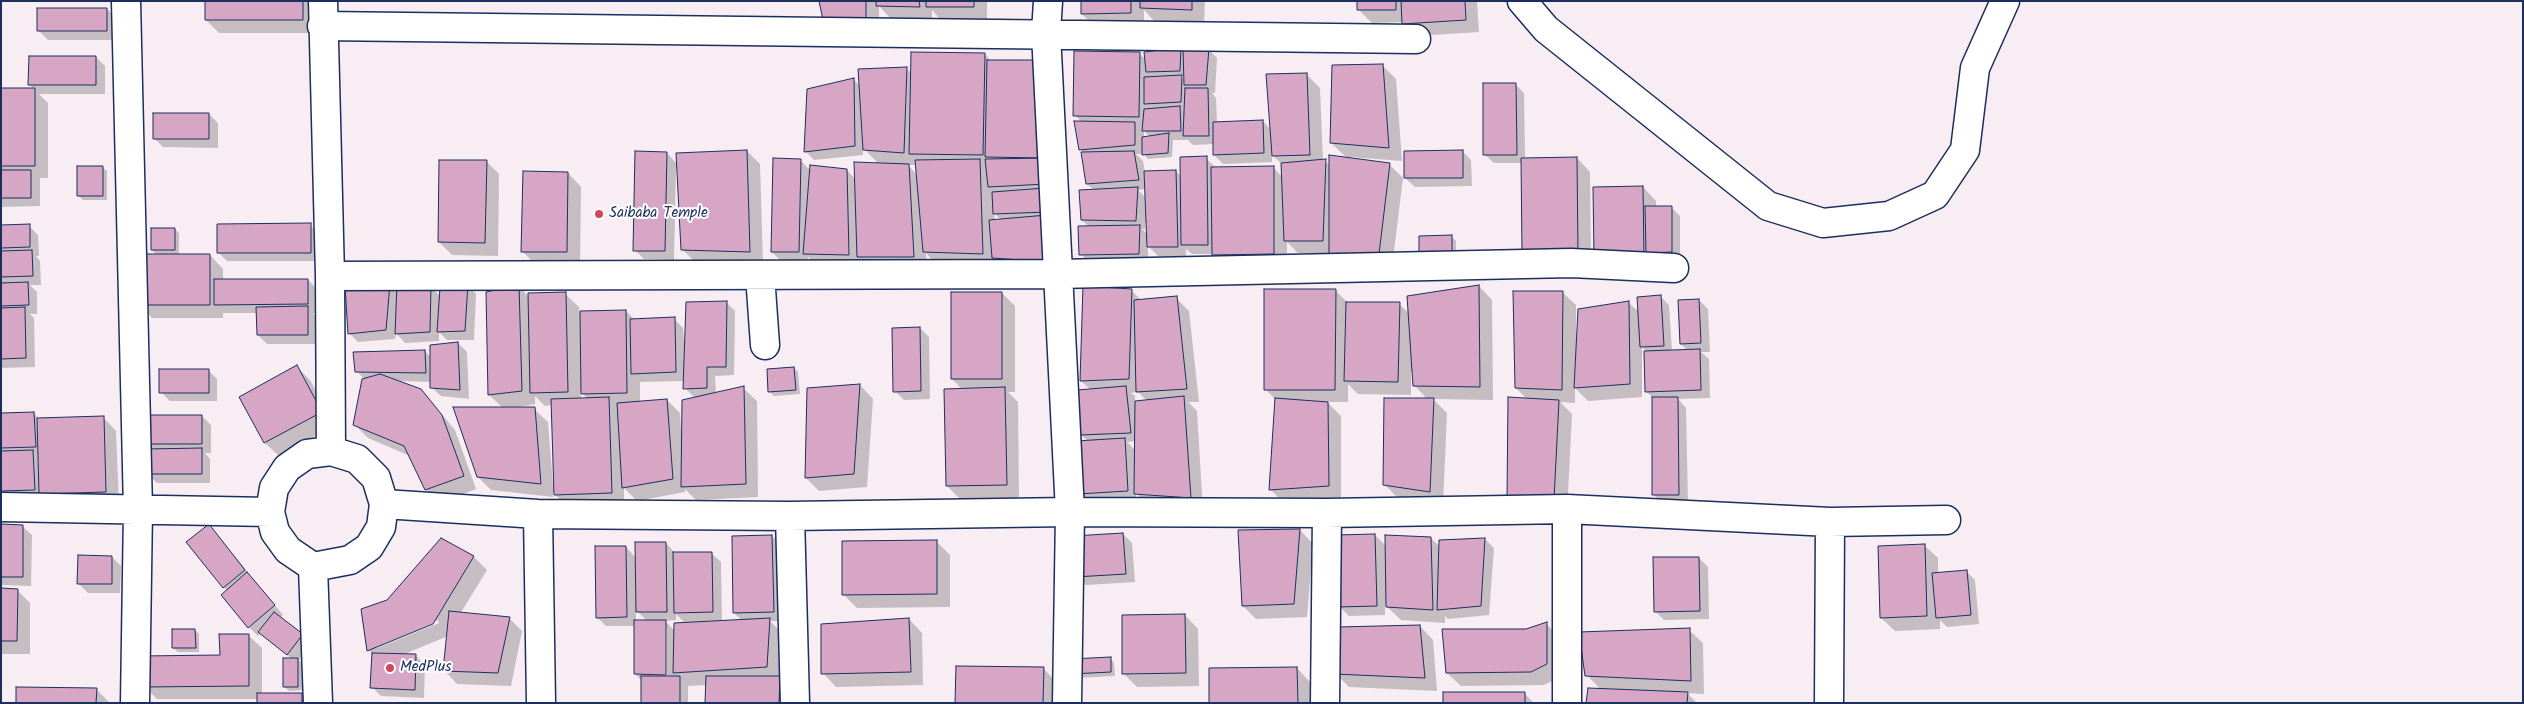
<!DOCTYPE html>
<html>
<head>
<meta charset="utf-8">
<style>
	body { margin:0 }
	#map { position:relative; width:2524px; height:704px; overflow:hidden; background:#f7edf3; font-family:Kalam,sans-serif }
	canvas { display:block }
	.frame { position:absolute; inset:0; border:2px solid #1b2f5e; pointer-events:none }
</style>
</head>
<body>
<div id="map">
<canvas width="2524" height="704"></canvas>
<div class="frame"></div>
</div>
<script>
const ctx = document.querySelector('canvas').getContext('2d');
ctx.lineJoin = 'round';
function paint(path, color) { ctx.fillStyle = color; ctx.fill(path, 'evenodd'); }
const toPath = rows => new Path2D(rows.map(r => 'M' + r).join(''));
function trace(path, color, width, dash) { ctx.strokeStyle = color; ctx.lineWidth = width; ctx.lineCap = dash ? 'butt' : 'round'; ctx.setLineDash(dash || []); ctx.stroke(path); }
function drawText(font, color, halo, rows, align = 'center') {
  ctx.font = font + ' Kalam,sans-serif'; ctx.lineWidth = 4; ctx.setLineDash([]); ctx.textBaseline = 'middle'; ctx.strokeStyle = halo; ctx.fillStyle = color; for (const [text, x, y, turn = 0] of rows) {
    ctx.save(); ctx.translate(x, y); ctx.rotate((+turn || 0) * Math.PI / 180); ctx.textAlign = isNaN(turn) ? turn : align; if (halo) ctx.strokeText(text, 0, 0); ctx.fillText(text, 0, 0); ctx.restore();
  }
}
paint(toPath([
	[206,1,315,1,315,33,219,33,206,20],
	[820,1,987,1,987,19,941,20,932,10,932,19,891,19,879,6,879,32],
	[1082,1,1205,1,1204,23,1154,21,1144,10,1144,26,1095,27,1082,14],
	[1359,1,1477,1,1479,32,1417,36,1403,22,1372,23,1358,9],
	[107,9,116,18,116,40,48,40,38,30],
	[1180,49,1185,54,1208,49,1217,58,1215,93,1212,93,1216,98,1217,123,1263,121,1271,130,1307,75,1320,88,1323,161,1331,165,1347,158,1331,143,1383,66,1396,79,1402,161,1351,157,1351,159,1389,164,1403,178,1392,267,1343,267,1330,254,1298,253,1287,242,1287,267,1227,268,1213,254,1192,254,1186,249,1186,256,1158,256,1148,246,1148,263,1090,264,1081,254,1089,227,1082,220,1094,190,1087,184,1083,152,1080,149,1082,123,1075,115,1139,53,1146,60],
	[1179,75,1185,75,1185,81],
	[1144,131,1150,137,1144,138],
	[1173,140,1188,140,1193,145,1214,144,1214,155,1223,164,1272,162,1272,155,1282,164,1282,177,1273,167,1216,168,1206,158,1181,177,1176,171,1145,173,1143,161,1136,154,1144,154,1148,159,1172,157],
	[1146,189,1146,198,1138,190],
	[1145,223,1147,223,1148,235,1142,229,1145,229],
	[985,54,991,61,1044,61,1059,270,1003,267,996,260,996,266,937,265,926,253,927,270,872,270,861,259,861,268,818,267,808,257,808,261,781,261,772,252,800,160,811,171,847,170,856,180,879,164,863,148,863,155,814,160,805,151,854,80,860,86,906,68,912,74],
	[908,165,917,165,917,175],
	[994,213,1001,220,995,221],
	[96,57,105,66,105,94,39,94,48,103,48,178,40,178,40,206,1,207,1,89,34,89,30,85],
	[1515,84,1524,93,1525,159,1577,158,1590,172,1591,266,1536,267,1522,163,1494,163,1484,154],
	[209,114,218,123,218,148,163,147,154,138],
	[747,151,760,164,763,264,696,263,683,250,678,169,676,169,674,260,644,259,635,250,667,153,677,164],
	[1462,151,1471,160,1472,186,1415,187,1405,178],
	[486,161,499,174,498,256,452,255,439,242],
	[102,167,107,171,107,200,83,200,78,195],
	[568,173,581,187,580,265,536,265,522,251],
	[1643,187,1656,201,1656,207,1671,207,1680,216,1680,261,1608,270],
	[310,225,319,234,319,261,227,261,218,252],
	[29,226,38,235,39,256,36,256,40,261,41,285,30,285,37,292,37,314,30,314,34,318,35,367,1,368,1,227],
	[175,229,179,233,179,255,210,255,223,269,223,280,308,280,317,289,317,313,313,313,317,317,316,344,267,344,258,335,258,313,223,313,223,318,152,318,139,304,157,255,152,250],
	[1451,236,1456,241,1456,257,1420,253],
	[390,285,398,293,430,286,440,296,467,285,476,294,474,340,447,340,439,332,439,341,405,343,396,333,395,339,358,342,349,333],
	[518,286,529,297,565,294,579,307,579,312,626,311,635,320,674,319,683,328,684,341,726,302,735,311,734,375,715,376,716,394,743,388,757,401,758,497,696,500,685,489,685,492,637,501,624,488,624,506,568,508,553,492,553,497,491,490,478,477,503,408,489,395,487,293],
	[685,381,685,388,695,398,683,431,681,431,680,413,667,400,640,402,640,382],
	[580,391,588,399,581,400],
	[535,396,545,406,552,405,555,486,553,486,548,422,534,409,513,408,535,404],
	[1479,286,1492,300,1493,400,1433,399,1447,413,1443,505,1398,498,1384,484,1428,400,1414,385,1413,372,1411,372,1411,395,1358,394,1348,384,1348,402,1327,402,1341,416,1341,499,1284,503,1270,489,1276,400,1265,389,1335,290,1348,303,1399,304,1410,314],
	[1131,290,1142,301,1176,298,1189,311,1199,402,1188,402,1197,411,1203,511,1149,507,1136,493,1136,500,1089,502,1080,493,1088,441,1081,435,1091,390,1081,381],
	[1138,392,1147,401,1135,402,1135,396,1131,393],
	[1136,441,1136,451,1127,442],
	[1562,292,1576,305,1576,339,1629,303,1640,313,1660,296,1669,305,1672,351,1688,351,1681,344,1699,300,1708,309,1710,352,1701,352,1709,359,1710,398,1678,399,1686,408,1688,504,1663,504,1654,495,1653,398,1646,391,1647,352,1642,347,1642,397,1588,401,1575,388,1575,403,1560,402,1572,414,1567,513,1521,513,1528,400,1516,388],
	[1002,293,1015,306,1015,392,1008,392,1018,402,1019,498,960,499,947,486,963,390,952,379],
	[920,328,929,337,930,399,904,400,895,391],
	[458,343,467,352,469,399,441,396,431,387,431,382,397,381,421,390,455,430,476,489,439,503,426,489,410,456,368,438,354,424,365,380,357,371,425,351,431,358],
	[297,367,310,380,335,425,279,456,265,443,241,398],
	[794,368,798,372,800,394,774,396,769,391],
	[208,370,217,379,217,401,170,401,161,392],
	[860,385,873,399,867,487,819,491,806,478],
	[34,413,40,420,103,417,116,431,119,505,1,497,1,415],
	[202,416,211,425,211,453,205,453,210,459,210,483,157,483,148,474,154,450,148,444],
	[1,525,22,526,32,535,31,586,1,585],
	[209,525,283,615,280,618,311,644,299,660,302,664,302,690,289,691,284,686,292,659,261,633,258,636,249,627,224,587],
	[1300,530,1313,544,1307,617,1256,619,1243,606],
	[1123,534,1132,543,1135,582,1086,585,1076,576],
	[1375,535,1386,546,1431,538,1440,547,1485,539,1494,548,1489,615,1448,619,1445,616,1445,623,1401,620,1385,605,1385,615,1349,616,1340,607],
	[772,536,781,545,782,621,770,621,782,633,780,678,792,690,792,703,707,703,707,685,688,686,688,703,642,703,642,681,635,674,635,626,606,626,597,617,626,547,636,558,666,543,675,553,711,553,721,562,722,622,743,621,734,613],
	[636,610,647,621,636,621],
	[676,614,686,624,675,631,665,621,676,620],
	[665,629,667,629,667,681,664,681],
	[441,539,474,557,487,570,460,614,509,618,522,631,511,686,457,684,444,670,448,636,402,655,416,656,425,665,424,698,381,696,372,687,373,655,369,650],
	[438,620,439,623,377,648,377,645],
	[936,541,950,555,950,607,857,608,843,594],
	[1924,545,1938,558,1938,574,1966,571,1975,580,1979,624,1947,627,1940,620,1940,629,1895,631,1881,618,1879,547],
	[112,557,121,566,120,593,88,593,79,584],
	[1699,558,1708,567,1709,619,1664,620,1655,611],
	[1,590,17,590,30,603,30,654,1,654],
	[1185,615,1198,629,1199,686,1137,687,1124,674],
	[909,619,922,633,923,685,836,687,823,673],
	[1546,624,1560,637,1560,677,1544,685,1461,686,1447,673],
	[1420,626,1433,640,1437,691,1349,687,1336,674],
	[195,630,199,634,199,652,178,652,173,648],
	[1689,630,1703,643,1704,694,1687,693,1697,703,1587,703,1601,690,1587,675],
	[248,635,262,648,262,694,301,694,310,703,259,703,259,699,157,699,144,686,221,657],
	[1110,658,1114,663,1115,676,1077,678,1072,673],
	[1043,668,1056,682,1056,703,956,703],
	[1297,668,1310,682,1310,703,1211,703],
	[96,689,110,703,17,703],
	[1524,693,1534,703,1444,703]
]), '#0003');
const building = toPath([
	[205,1,303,1,303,20,205,20,205,1],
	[819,1,866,1,866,19,823,20,819,1],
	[876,1,919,1,920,7,876,6,876,1],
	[926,1,974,1,974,7,926,7,926,1],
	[1081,1,1131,1,1131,13,1081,14,1081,1],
	[1140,1,1192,1,1192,10,1140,8,1140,1],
	[1357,1,1396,1,1396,10,1357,10,1357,1],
	[1401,1,1465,1,1466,20,1402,24,1401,1],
	[37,8,107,8,107,31,37,31,37,8],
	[1181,48,1180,71,1146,72,1144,52,1181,48],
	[1183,48,1209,48,1206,85,1184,85,1183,48],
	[1074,51,1140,52,1139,117,1073,116,1074,51],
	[911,52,985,53,983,155,909,154,911,52],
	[29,56,96,56,96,85,28,85,29,56],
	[987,60,1045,60,1043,158,985,157,987,60],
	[1383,64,1389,148,1330,143,1332,65,1383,64],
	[907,67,904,153,863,150,858,69,907,67],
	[1307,73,1310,155,1272,156,1266,74,1307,73],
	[1182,75,1181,102,1144,104,1144,77,1182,75],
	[854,78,855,146,804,152,807,89,854,78],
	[1483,83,1516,83,1517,155,1483,155,1483,83],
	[1,88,35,88,35,166,1,166,1,88],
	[1185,88,1208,88,1209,136,1183,136,1185,88],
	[1180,106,1181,131,1142,131,1144,109,1180,106],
	[153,113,209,113,209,139,153,139,153,113],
	[1263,120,1264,153,1213,155,1213,122,1263,120],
	[1074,121,1135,122,1135,145,1079,150,1074,121],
	[1169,133,1168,153,1142,155,1142,137,1169,133],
	[747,150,750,252,681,250,676,153,747,150],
	[1463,150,1463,178,1404,178,1404,151,1463,150],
	[635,151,667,152,665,251,633,251,635,151],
	[1134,151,1139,180,1086,184,1081,152,1134,151],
	[1329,155,1390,163,1379,254,1329,254,1329,155],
	[1207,156,1208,245,1181,245,1180,157,1207,156],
	[1577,157,1578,254,1522,254,1521,158,1577,157],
	[773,158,801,159,799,252,771,252,773,158],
	[1046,158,1047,184,988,187,985,159,1046,158],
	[980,159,983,254,923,252,915,160,980,159],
	[1326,159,1323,241,1284,241,1281,163,1326,159],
	[439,160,487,160,485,243,438,242,439,160],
	[854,162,909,164,914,257,857,257,854,162],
	[810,165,847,169,849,255,803,254,810,165],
	[77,166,103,166,103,196,77,196,77,166],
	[1274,166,1274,254,1212,255,1211,167,1274,166],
	[1,170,31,170,31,198,1,198,1,170],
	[1176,170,1178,247,1147,247,1144,171,1176,170],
	[523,171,568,172,567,252,521,252,523,171],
	[1643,186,1644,257,1594,257,1593,187,1643,186],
	[1138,187,1136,221,1081,220,1079,190,1138,187],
	[1045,188,1048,212,993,214,992,192,1045,188],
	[1645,206,1672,206,1672,252,1646,253,1645,206],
	[1047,215,1051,262,992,258,989,220,1047,215],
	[311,223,311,253,217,253,217,224,311,223],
	[30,224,30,247,1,248,1,225,30,224],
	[1140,225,1139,254,1079,255,1078,226,1140,225],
	[151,228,175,228,175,250,151,250,151,228],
	[1452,235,1452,253,1419,254,1419,236,1452,235],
	[32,250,33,276,1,277,1,251,32,250],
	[137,254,210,254,210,305,137,305,137,254],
	[214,279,308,279,308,304,214,305,214,279],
	[28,282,29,305,1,306,1,283,28,282],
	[468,283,465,331,437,332,440,287,468,283],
	[390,284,386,330,348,334,345,286,390,284],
	[397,284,431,285,430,332,395,334,397,284],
	[519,285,522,391,488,395,486,292,519,285],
	[1479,285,1480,387,1413,386,1407,296,1479,285],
	[1083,286,1132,289,1129,379,1080,381,1083,286],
	[1264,289,1336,289,1335,390,1264,390,1264,289],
	[1513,291,1563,291,1562,390,1515,388,1513,291],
	[566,292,568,392,530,393,528,293,566,292],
	[951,292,1002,292,1002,379,951,379,951,292],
	[1661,295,1664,346,1640,347,1637,297,1661,295],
	[1177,296,1187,389,1136,392,1134,300,1177,296],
	[1699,299,1701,343,1680,344,1678,300,1699,299],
	[727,301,726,367,707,367,707,388,683,389,686,302,727,301],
	[1629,301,1630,384,1574,388,1578,309,1629,301],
	[1346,302,1400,302,1398,382,1344,381,1346,302],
	[308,306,308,335,257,335,256,307,308,306],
	[25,307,26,358,1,359,1,308,25,307],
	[626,310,627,393,581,394,580,311,626,310],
	[675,317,676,372,631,374,630,319,675,317],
	[920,327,921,391,893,392,892,328,920,327],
	[458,342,460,390,430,388,430,345,458,342],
	[1700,349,1701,390,1645,392,1644,351,1700,349],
	[425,350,426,373,355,372,353,352,425,350],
	[297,365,322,412,264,443,239,397,297,365],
	[794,367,796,390,768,392,767,369,794,367],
	[159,369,209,369,209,393,159,393,159,369],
	[380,374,421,389,442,415,464,476,425,490,404,446,353,425,362,379,380,374],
	[860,384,854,474,805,478,807,388,860,384],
	[744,386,746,484,681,487,682,400,744,386],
	[1126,386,1131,433,1080,435,1077,390,1126,386],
	[1005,387,1007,485,946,486,944,389,1005,387],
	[1184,396,1191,498,1134,494,1135,401,1184,396],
	[609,397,612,493,554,495,551,399,609,397],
	[1508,397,1559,400,1554,500,1507,500,1508,397],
	[1652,397,1678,397,1679,495,1652,495,1652,397],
	[1275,398,1328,402,1329,486,1269,490,1275,398],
	[1384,398,1434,398,1430,492,1383,485,1384,398],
	[667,399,673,479,622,488,617,403,667,399],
	[453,407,535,407,541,484,477,477,453,407],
	[34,412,36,447,1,448,1,413,34,412],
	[147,415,202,415,202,444,147,444,147,415],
	[104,416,106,492,39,494,37,418,104,416],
	[1125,438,1128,491,1078,494,1076,441,1125,438],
	[202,448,202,474,146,474,146,449,202,448],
	[33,450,35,490,1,491,1,451,33,450],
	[1,524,23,525,23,577,1,577,1,524],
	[209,524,245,570,223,588,186,542,209,524],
	[1300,529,1294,604,1242,606,1238,530,1300,529],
	[1123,533,1126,574,1075,577,1073,536,1123,533],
	[1375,534,1377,606,1338,607,1336,535,1375,534],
	[772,535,774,612,733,613,732,536,772,535],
	[1385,535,1431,537,1433,610,1386,607,1385,535],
	[441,538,474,556,433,624,367,651,361,609,387,600,441,538],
	[1485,538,1481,606,1437,610,1439,540,1485,538],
	[937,540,937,594,842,595,842,541,937,540],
	[635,542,666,542,667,612,636,612,635,542],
	[1925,544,1927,616,1880,618,1878,546,1925,544],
	[595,546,626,546,627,617,596,618,595,546],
	[673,552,712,552,713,612,674,613,673,552],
	[78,555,112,556,112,584,77,584,78,555],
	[1653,557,1699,557,1700,611,1654,612,1653,557],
	[1967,570,1971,615,1936,618,1932,573,1967,570],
	[247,572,275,605,248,628,221,595,247,572],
	[1,588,18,589,17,641,1,641,1,588],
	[449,611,510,617,498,673,443,671,449,611],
	[274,612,303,634,287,655,258,632,274,612],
	[1185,614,1186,673,1122,674,1122,615,1185,614],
	[770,618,767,667,673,673,674,623,770,618],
	[909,618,911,672,821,674,821,624,909,618],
	[634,620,666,620,666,675,634,674,634,620],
	[1547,622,1547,664,1531,672,1446,673,1442,629,1526,629,1547,622],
	[1420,625,1425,678,1334,674,1338,627,1420,625],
	[1690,628,1691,681,1585,676,1579,632,1690,628],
	[172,629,195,629,196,648,172,648,172,629],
	[219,634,249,634,249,686,142,687,142,656,220,655,219,634],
	[372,653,416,654,415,690,370,688,372,653],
	[1111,657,1111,672,1071,674,1071,659,1111,657],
	[283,658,298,658,298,687,283,687,283,658],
	[956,666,1044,667,1043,703,955,703,956,666],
	[1297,667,1298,703,1209,703,1209,668,1297,667],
	[641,676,680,676,680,703,641,703,641,676],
	[706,676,780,676,779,703,705,703,706,676],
	[16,687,97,688,96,703,16,703,16,687],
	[1588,688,1688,692,1687,703,1586,703,1588,688],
	[1443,692,1525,692,1525,703,1443,703,1443,692],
	[257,693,302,693,302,703,257,703,257,693]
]);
paint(building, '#d8a6c5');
trace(building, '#1b2f5e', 1);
const minor = toPath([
	[126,1,138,510,135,703],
	[323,1,330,276,331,451],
	[1048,1,1046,33,1070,512,1067,703],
	[1522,1,1546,29,1768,206,1823,223,1889,216,1935,195,1965,150,1975,68,2005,1],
	[322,26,1416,39],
	[760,275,765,345],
	[330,276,1057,274,1571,263,1674,268],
	[331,451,357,459,376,478,384,504,381,527,369,547,350,560,313,567,288,550,275,532,270,512,274,488,287,468,307,454,331,451],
	[384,504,538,514,790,516,1070,512,1327,513,1567,509,1830,522,1946,520],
	[1,507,270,512],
	[538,514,541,703],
	[790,516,795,703],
	[313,567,318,703],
	[1325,703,1327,513],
	[1567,703,1567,509],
	[1829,703,1830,522]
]);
trace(minor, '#1b2f5e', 31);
trace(minor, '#fff', 28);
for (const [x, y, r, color] of [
	[599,214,5,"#d1495b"],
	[390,668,5,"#d1495b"]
]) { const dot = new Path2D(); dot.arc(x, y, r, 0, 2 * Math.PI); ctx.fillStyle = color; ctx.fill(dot); trace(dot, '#fff', 2); }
drawText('15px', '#1b2f5e', '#fff', [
	["Saibaba Temple",609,214],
	["MedPlus",400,668]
], 'left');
</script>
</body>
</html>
